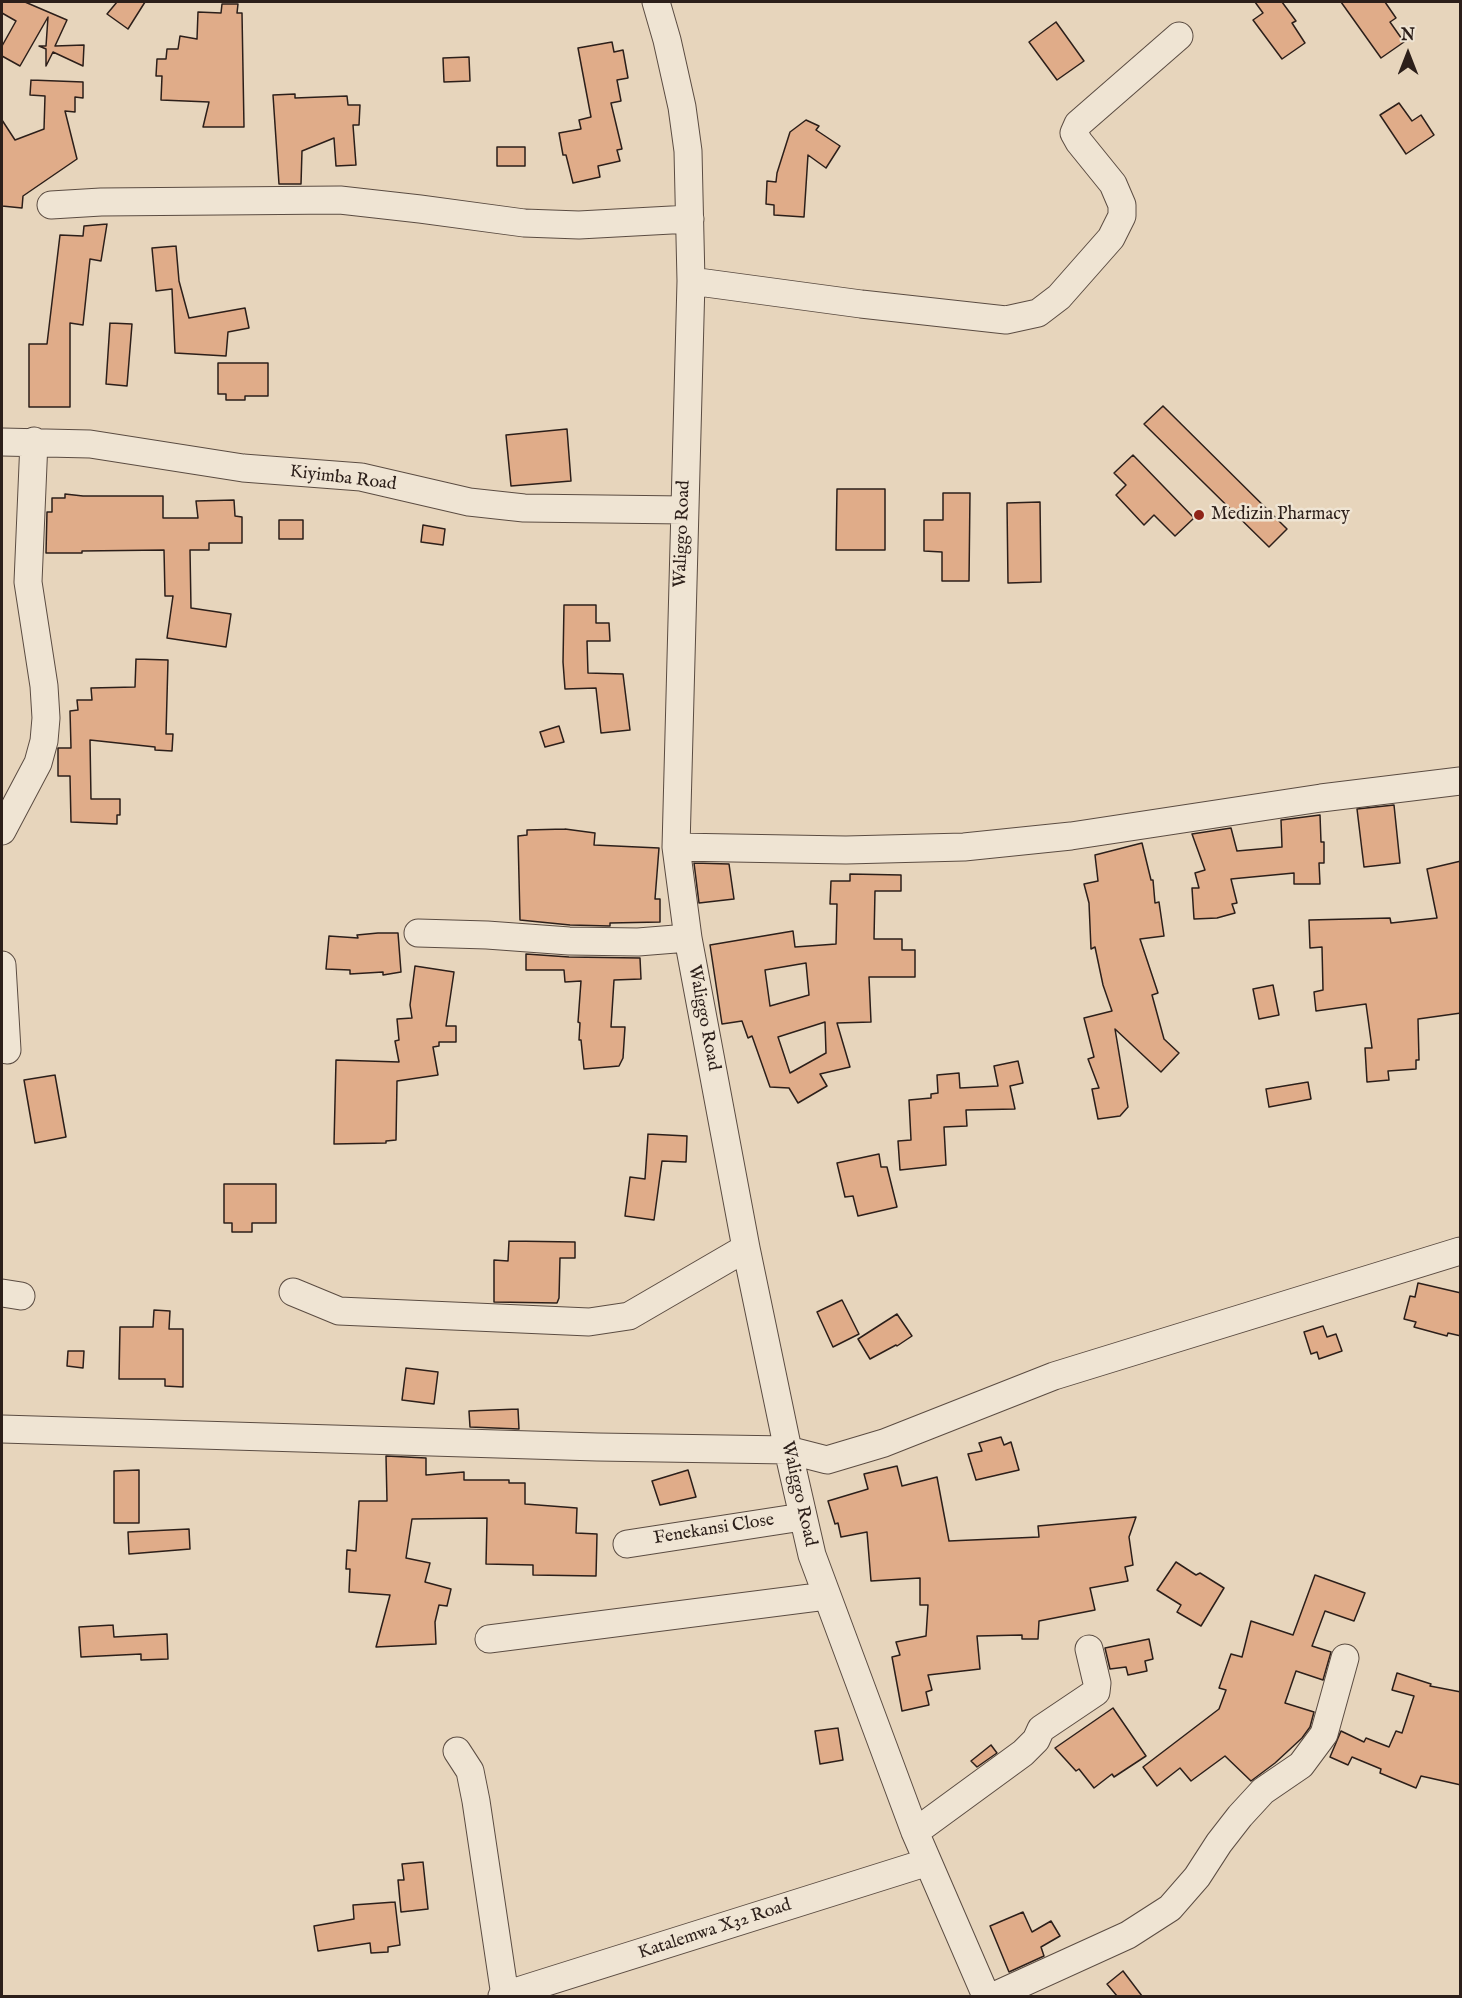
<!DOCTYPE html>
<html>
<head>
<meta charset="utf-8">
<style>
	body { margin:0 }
	#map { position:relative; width:1462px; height:1998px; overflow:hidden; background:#e7d5bc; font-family:"IM FELL English",serif }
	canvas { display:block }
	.frame { position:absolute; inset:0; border:3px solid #2c1f1a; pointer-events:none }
	.north { position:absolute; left:1378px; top:24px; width:60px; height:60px; -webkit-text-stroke:4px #efe4d3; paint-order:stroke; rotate:0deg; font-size:16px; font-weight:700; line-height:24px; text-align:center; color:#2c1f1a }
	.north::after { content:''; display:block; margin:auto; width:21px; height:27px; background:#2c1f1a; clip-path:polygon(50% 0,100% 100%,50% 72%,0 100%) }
</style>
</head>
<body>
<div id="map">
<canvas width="1462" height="1998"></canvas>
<div class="frame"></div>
<div class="north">N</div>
</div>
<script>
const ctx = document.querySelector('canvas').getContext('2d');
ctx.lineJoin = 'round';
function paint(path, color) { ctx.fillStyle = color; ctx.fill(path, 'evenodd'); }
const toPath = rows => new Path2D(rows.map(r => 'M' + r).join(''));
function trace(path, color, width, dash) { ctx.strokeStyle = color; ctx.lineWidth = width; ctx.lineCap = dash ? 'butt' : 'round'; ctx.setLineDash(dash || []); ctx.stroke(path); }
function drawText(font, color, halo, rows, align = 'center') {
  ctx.font = font + ' "IM FELL English",serif'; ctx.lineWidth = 5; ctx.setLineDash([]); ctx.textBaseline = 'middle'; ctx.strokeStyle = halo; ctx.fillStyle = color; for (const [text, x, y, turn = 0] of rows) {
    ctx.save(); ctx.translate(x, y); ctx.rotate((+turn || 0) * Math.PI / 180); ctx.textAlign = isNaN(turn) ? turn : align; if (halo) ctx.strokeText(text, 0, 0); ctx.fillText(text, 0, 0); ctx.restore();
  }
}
const building = toPath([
	[2,2,25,2,67,20,55,46,84,45,83,66,53,52,46,66,46,49,39,46,46,46,48,17,20,66,2,56,2,46,16,21,2,13,2,2],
	[117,2,145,2,128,29,107,14,117,2],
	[1255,2,1282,2,1296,21,1292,23,1305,43,1282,59,1253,20,1263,13,1255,2],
	[1341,2,1385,2,1396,18,1390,22,1404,42,1381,58,1341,2],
	[222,4,238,4,237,13,242,13,244,127,203,127,209,102,161,100,162,76,156,76,157,59,166,59,167,49,178,49,180,36,197,39,198,12,221,13,222,4],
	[1056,22,1084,61,1057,80,1029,42,1056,22],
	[612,42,614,52,623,50,628,78,617,80,621,101,611,103,622,149,617,150,620,161,598,166,600,177,573,183,566,155,563,155,559,133,581,129,579,120,591,117,578,48,612,42],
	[469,57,470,81,444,82,443,58,469,57],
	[31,80,83,82,83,98,75,97,75,112,65,111,77,159,23,196,22,208,2,206,2,120,15,140,44,129,45,96,30,95,31,80],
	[295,94,295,98,347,96,348,105,360,105,359,125,353,125,356,165,336,166,334,138,302,151,301,184,279,184,273,95,295,94],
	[1399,103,1412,121,1421,115,1434,135,1406,154,1380,115,1399,103],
	[806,120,819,126,816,130,840,146,826,168,808,155,804,217,774,215,774,205,766,204,767,181,776,182,777,173,790,132,806,120],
	[497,147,525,147,525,166,497,166,497,147],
	[107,224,101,261,90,259,83,325,70,323,70,407,29,407,29,344,47,344,60,235,83,236,84,226,107,224],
	[176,246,179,281,189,318,245,308,249,328,228,332,226,356,175,353,172,289,156,291,152,248,176,246],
	[110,323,132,324,127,386,106,384,110,323],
	[218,363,268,363,268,396,245,396,245,400,226,400,226,394,218,394,218,363],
	[1163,406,1287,529,1269,547,1144,424,1163,406],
	[567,429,571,481,511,486,506,435,567,429],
	[1133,455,1194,518,1175,536,1154,515,1144,525,1116,495,1126,485,1114,473,1133,455],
	[837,489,885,489,885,550,836,550,837,489],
	[943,493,970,493,969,581,942,581,942,552,924,551,924,520,943,520,943,493],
	[65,494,83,496,163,496,163,518,198,518,196,501,234,500,235,516,242,517,242,543,209,543,209,550,190,550,191,608,231,614,226,647,167,638,173,596,165,596,164,550,82,551,82,553,46,553,47,512,52,512,52,498,65,498,65,494],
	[1040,502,1041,582,1008,583,1007,503,1040,502],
	[279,520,303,520,303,539,279,539,279,520],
	[423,525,445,529,443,545,421,542,423,525],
	[564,605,596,605,596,623,609,623,610,641,587,641,588,673,623,674,630,730,601,733,596,688,565,689,563,662,564,605],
	[136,659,168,660,166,734,173,734,172,751,155,750,155,747,90,740,91,799,120,799,120,815,117,815,117,824,71,822,70,776,58,776,58,748,71,748,70,711,78,710,77,700,92,700,91,688,135,687,136,659],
	[559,726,564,742,545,747,540,732,559,726],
	[1394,805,1400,863,1364,867,1357,809,1394,805],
	[1320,815,1321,842,1324,842,1324,863,1319,863,1320,884,1294,884,1294,873,1231,879,1237,903,1232,904,1235,913,1217,918,1194,919,1192,888,1199,888,1195,873,1205,870,1192,834,1231,828,1237,851,1282,847,1281,820,1320,815],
	[565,829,595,833,594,845,659,848,655,899,660,899,660,922,610,923,610,926,570,925,520,920,518,836,527,835,527,830,565,829],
	[1142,843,1151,880,1153,880,1155,903,1159,902,1164,936,1140,939,1158,993,1152,995,1164,1039,1179,1053,1161,1072,1115,1029,1128,1107,1120,1116,1098,1119,1092,1089,1099,1088,1088,1059,1094,1057,1084,1018,1112,1011,1103,985,1095,947,1091,949,1089,903,1084,884,1098,881,1095,855,1142,843],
	[1461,861,1461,1013,1418,1019,1419,1060,1416,1060,1416,1069,1388,1071,1389,1080,1367,1082,1365,1048,1372,1048,1366,1004,1316,1011,1314,992,1323,990,1322,947,1310,948,1309,920,1390,918,1391,923,1437,918,1427,869,1461,861],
	[694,863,729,864,734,899,699,903,694,863],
	[850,874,901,875,901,891,875,891,874,939,902,939,902,950,915,950,915,977,869,977,871,1022,837,1023,850,1067,820,1074,827,1086,798,1103,789,1088,770,1087,752,1036,748,1038,742,1021,722,1024,710,945,793,931,795,947,836,944,837,904,830,904,831,881,850,881,850,874],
	[806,963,809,995,770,1006,765,970,806,963],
	[825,1022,826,1053,790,1073,778,1037,825,1022],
	[378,933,398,933,401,972,383,975,383,972,350,974,350,970,326,969,329,936,358,938,357,935,378,933],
	[526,954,569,957,640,958,641,979,614,980,611,1027,625,1027,623,1058,619,1066,584,1069,581,1040,579,1040,580,1023,578,1022,581,981,565,982,564,970,526,970,526,954],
	[415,966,454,972,446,1026,456,1026,456,1042,439,1042,439,1046,433,1047,438,1075,397,1081,396,1140,386,1141,386,1143,334,1144,336,1060,399,1062,395,1041,399,1040,397,1019,412,1018,410,1005,415,966],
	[1273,985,1279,1015,1259,1019,1253,989,1273,985],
	[1018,1061,1023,1083,1010,1086,1015,1109,966,1110,967,1126,944,1127,946,1165,900,1170,898,1141,911,1140,909,1100,931,1098,931,1094,938,1093,937,1075,959,1073,960,1088,998,1086,994,1066,1018,1061],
	[55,1075,66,1137,35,1143,24,1080,55,1075],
	[1308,1082,1311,1099,1269,1107,1266,1089,1308,1082],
	[648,1134,687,1136,686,1162,662,1161,654,1220,625,1216,630,1177,645,1179,648,1134],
	[879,1154,881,1167,887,1167,897,1207,858,1216,853,1196,845,1197,837,1163,879,1154],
	[224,1184,276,1184,276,1223,252,1223,252,1232,232,1232,232,1223,224,1223,224,1184],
	[509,1241,575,1242,575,1258,560,1258,559,1298,557,1303,494,1302,494,1260,508,1261,509,1241],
	[1418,1283,1461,1293,1461,1336,1448,1333,1447,1336,1414,1327,1416,1322,1404,1319,1410,1296,1415,1297,1418,1283],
	[842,1300,859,1334,833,1347,817,1312,842,1300],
	[154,1310,170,1311,169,1329,183,1329,183,1387,165,1386,165,1379,119,1379,120,1327,153,1327,154,1310],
	[897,1314,912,1336,897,1346,896,1345,870,1359,858,1339,897,1314],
	[1323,1326,1327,1337,1336,1334,1342,1351,1319,1359,1317,1352,1311,1354,1304,1332,1323,1326],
	[68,1351,84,1351,83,1368,67,1366,68,1351],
	[406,1368,438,1372,434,1404,402,1400,406,1368],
	[518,1409,519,1429,470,1427,469,1411,518,1409],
	[1001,1437,1004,1445,1011,1442,1019,1470,976,1480,968,1454,982,1451,979,1443,1001,1437],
	[386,1456,426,1458,426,1475,464,1472,464,1480,509,1480,509,1483,525,1483,525,1504,577,1508,576,1533,597,1534,596,1576,533,1575,533,1565,486,1564,487,1518,412,1519,406,1558,430,1563,425,1582,451,1589,447,1606,439,1605,435,1622,436,1644,376,1647,390,1595,349,1592,350,1569,346,1569,347,1550,356,1551,359,1501,387,1501,386,1456],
	[897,1466,902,1486,937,1477,949,1541,1039,1537,1038,1526,1136,1517,1129,1537,1133,1565,1125,1567,1128,1581,1090,1588,1095,1610,1039,1621,1038,1639,1022,1639,1022,1635,977,1636,980,1669,928,1675,932,1690,926,1692,929,1705,902,1711,892,1657,900,1655,896,1642,926,1636,928,1605,920,1605,920,1578,871,1581,867,1532,841,1537,838,1523,835,1524,828,1501,868,1489,864,1474,897,1466],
	[139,1470,139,1523,114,1523,114,1471,139,1470],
	[688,1470,696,1497,660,1505,652,1481,688,1470],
	[189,1529,190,1549,129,1554,128,1532,189,1529],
	[1176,1562,1196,1575,1200,1573,1224,1588,1201,1626,1177,1612,1181,1605,1157,1590,1176,1562],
	[1315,1575,1365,1593,1354,1621,1325,1611,1312,1646,1331,1652,1323,1680,1296,1671,1285,1703,1314,1712,1310,1727,1302,1738,1275,1763,1251,1781,1225,1756,1191,1781,1180,1768,1157,1786,1143,1767,1219,1709,1226,1690,1219,1688,1231,1654,1242,1657,1251,1621,1293,1635,1315,1575],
	[113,1625,114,1637,167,1634,168,1659,141,1660,141,1654,81,1657,79,1627,113,1625],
	[1149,1639,1153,1659,1145,1661,1147,1671,1128,1675,1126,1667,1110,1669,1105,1648,1149,1639],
	[1397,1673,1431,1684,1430,1686,1461,1692,1461,1785,1421,1776,1416,1788,1380,1773,1381,1769,1352,1757,1348,1765,1330,1757,1341,1731,1364,1742,1366,1738,1389,1747,1396,1731,1402,1733,1414,1696,1392,1690,1397,1673],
	[1113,1708,1146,1756,1114,1777,1112,1774,1094,1788,1079,1769,1076,1771,1055,1748,1113,1708],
	[838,1728,843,1760,820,1764,815,1731,838,1728],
	[991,1745,997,1753,977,1767,971,1761,991,1745],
	[423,1862,428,1909,401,1912,398,1880,404,1880,402,1864,423,1862],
	[395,1902,400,1945,388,1947,388,1952,371,1953,370,1943,318,1951,314,1926,354,1919,353,1905,395,1902],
	[1023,1912,1032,1932,1051,1921,1060,1936,1041,1947,1044,1956,1009,1972,990,1926,1023,1912],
	[1123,1971,1142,1996,1117,1996,1107,1984,1123,1971]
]);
paint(building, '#e0ac89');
trace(building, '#2c1f1a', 1.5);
const minor = toPath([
	[656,2,667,40,682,107,688,151,689,195,691,281,676,847,688,938,746,1248,788,1450,812,1555,915,1832,986,1996],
	[51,205,101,202,340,200,420,209,524,223,579,225,690,219],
	[691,281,861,304,1006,320,1038,313,1059,297,1111,238,1122,216,1122,205,1113,184,1079,142,1074,133,1078,124,1179,36],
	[2,442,90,444,243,468,361,477,469,502,524,508,684,510],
	[2,831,38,763,44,741,46,718,44,686,28,582,34,441],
	[676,847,846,850,964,847,1071,836,1321,798,1460,781],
	[418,933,487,935,569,941,638,942,688,938],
	[2,965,7,1050],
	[293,1292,339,1311,589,1322,629,1316,746,1248],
	[2,1293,21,1296],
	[2,1429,597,1447,788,1450,827,1460,884,1443,1054,1376,1460,1251],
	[627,1544,802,1517],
	[489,1639,826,1596],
	[457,1751,470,1771,476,1801,505,1996],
	[915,1832,1023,1753,1036,1740,1041,1729,1096,1692,1097,1683,1089,1649],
	[502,1996,928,1862],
	[994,1996,1128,1935,1170,1908,1197,1877,1219,1843,1240,1816,1263,1791,1301,1765,1324,1734,1345,1658]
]);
trace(minor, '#5b4c42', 29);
trace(minor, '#efe4d3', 27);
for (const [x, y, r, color] of [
	[1199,515,6,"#8f2418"]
]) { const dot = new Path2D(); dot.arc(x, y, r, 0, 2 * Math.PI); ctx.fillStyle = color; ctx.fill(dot); trace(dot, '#efe4d3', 2); }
drawText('18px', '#2c1f1a', '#efe4d3', [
	["Kiyimba Road",343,479,7],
	["Waliggo Road",683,534,-88],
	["Waliggo Road",703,1018,79],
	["Waliggo Road",798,1494,77],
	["Fenekansi Close",714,1530,-9],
	["Katalemwa X32 Road",715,1930,-18]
]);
drawText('18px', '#2c1f1a', '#efe4d3', [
	["Medizin Pharmacy",1211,515]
], 'left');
</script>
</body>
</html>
